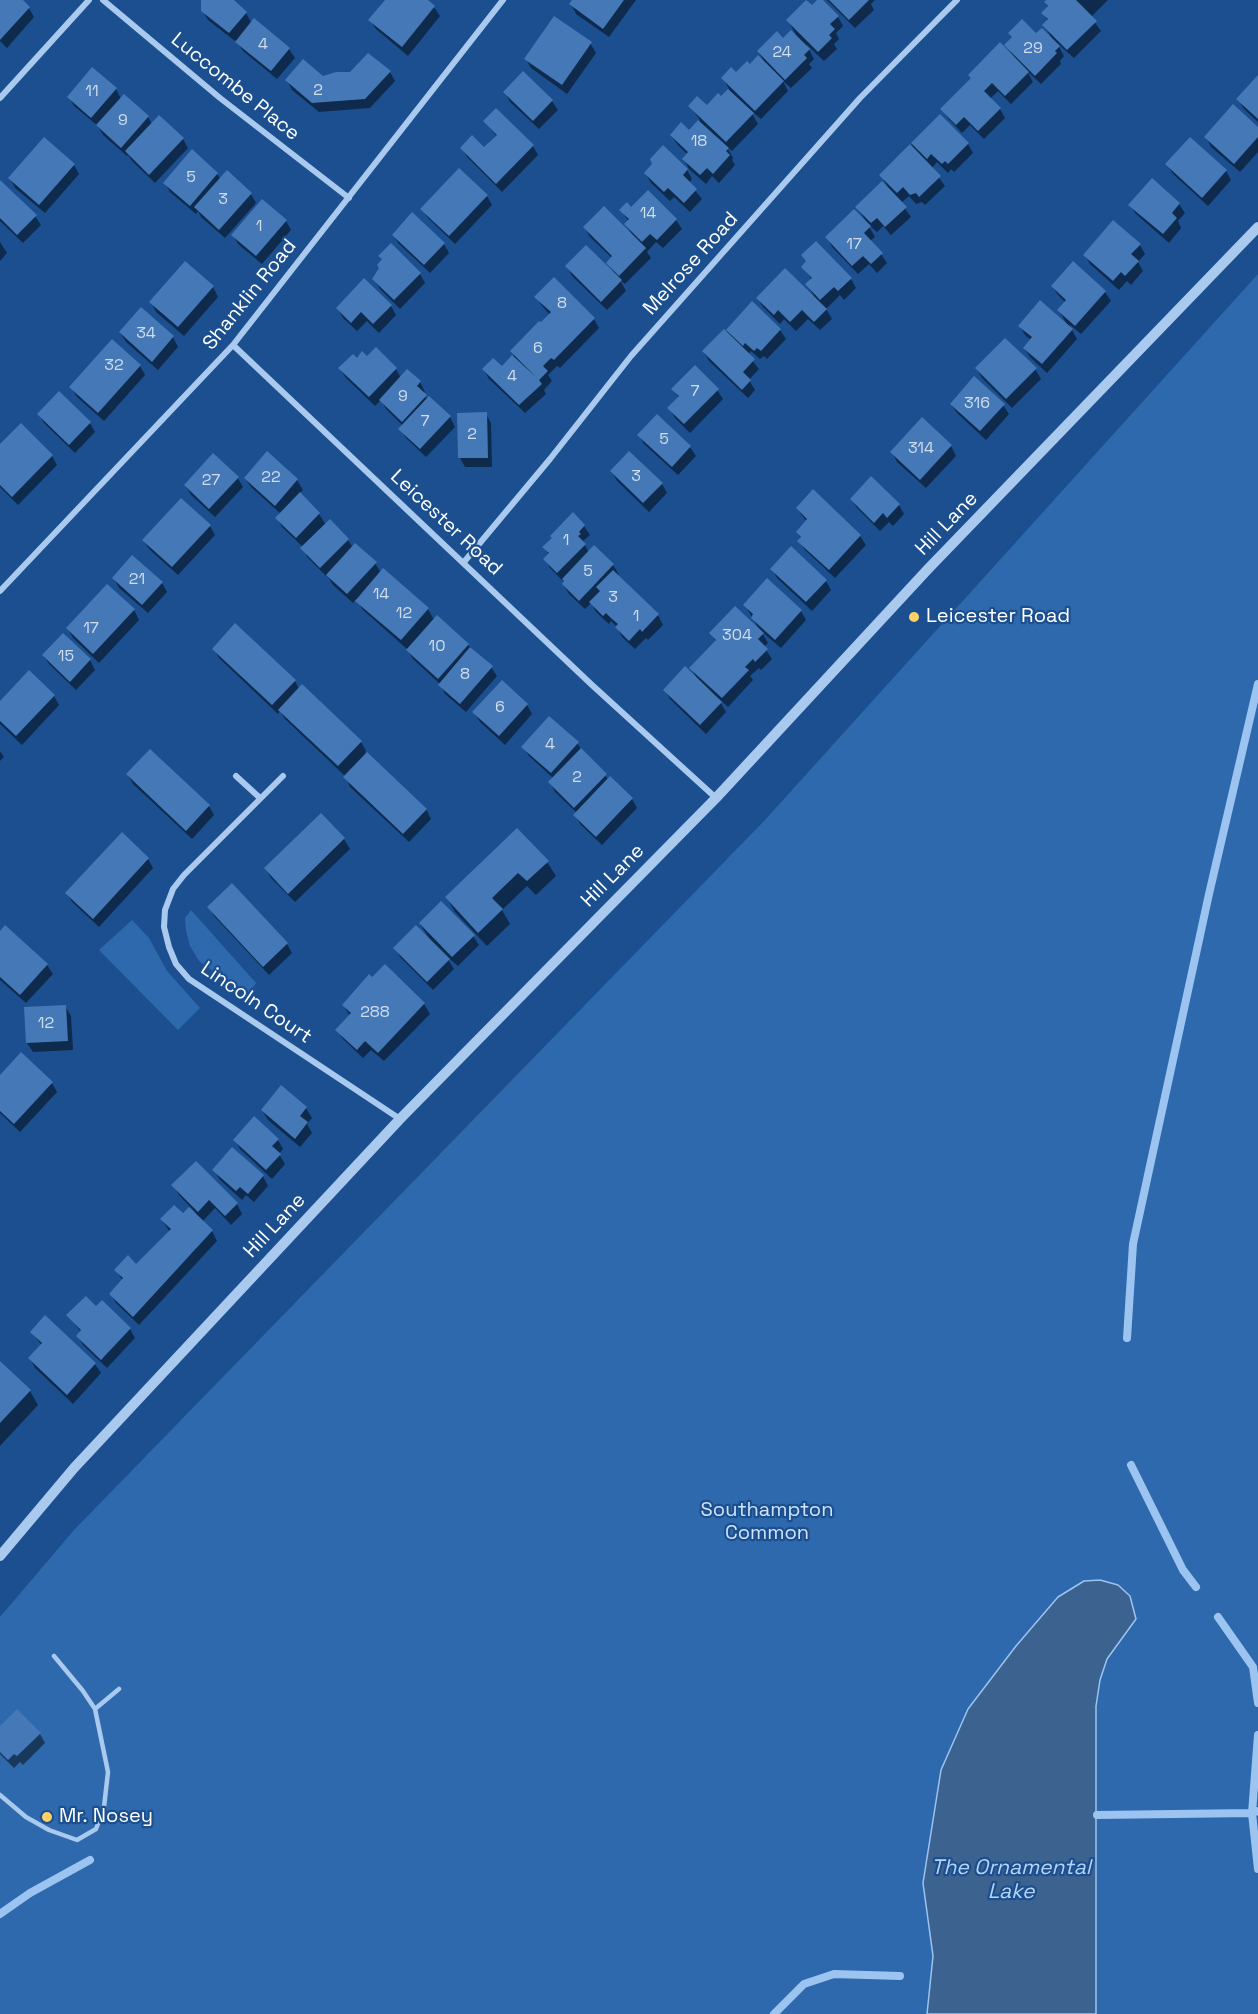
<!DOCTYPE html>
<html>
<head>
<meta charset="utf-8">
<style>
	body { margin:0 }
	canvas { display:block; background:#1b4f8f }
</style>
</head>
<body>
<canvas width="1258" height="2014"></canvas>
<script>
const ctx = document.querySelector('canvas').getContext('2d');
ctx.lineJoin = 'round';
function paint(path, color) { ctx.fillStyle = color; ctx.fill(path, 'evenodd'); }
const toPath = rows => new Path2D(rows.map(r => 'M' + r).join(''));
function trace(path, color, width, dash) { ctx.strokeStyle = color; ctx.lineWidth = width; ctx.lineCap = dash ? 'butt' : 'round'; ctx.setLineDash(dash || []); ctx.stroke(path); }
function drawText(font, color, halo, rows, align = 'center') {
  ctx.font = font + ' "Space Grotesk",sans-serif'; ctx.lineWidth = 4.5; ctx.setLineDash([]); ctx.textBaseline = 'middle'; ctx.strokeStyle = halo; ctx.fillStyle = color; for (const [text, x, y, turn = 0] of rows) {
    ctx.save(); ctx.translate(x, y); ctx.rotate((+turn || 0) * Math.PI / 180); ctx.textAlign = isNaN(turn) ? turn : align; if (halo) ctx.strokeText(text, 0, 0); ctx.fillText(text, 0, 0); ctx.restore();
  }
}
paint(toPath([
	[1258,274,1258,2014,0,2014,0,1617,74,1530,765,820],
	[191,910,256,983,247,996,199,961,190,946,186,931,185,918],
	[132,920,149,938,167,971,200,1008,178,1030,99,950]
]), '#2e69ad');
const water = toPath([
	[1100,1580,1118,1585,1130,1596,1136,1619,1107,1659,1100,1680,1096,1706,1096,2014,927,2014,933,1956,923,1883,941,1770,968,1709,1016,1646,1058,1597,1084,1581,1100,1580]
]);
paint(water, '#3c6290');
trace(water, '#9cc4f0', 1.5);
paint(toPath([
	[0,0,20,0,29,8,34,17,7,48,0,41],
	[202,0,231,0,246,13,252,24,289,49,295,58,277,79,243,51,236,40,235,41,208,20,202,10],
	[387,0,426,0,434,7,440,16,408,56,376,29,370,20],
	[574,0,636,0,609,37,576,14,571,4],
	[819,0,838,17,843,26,836,33,839,39,834,44,837,49,824,61,806,44,814,59,809,64,812,68,791,88,783,81,788,91,761,119,750,110,758,124,732,151,727,147,733,158,732,160,735,165,719,183,712,176,706,184,689,169,684,159,688,155,677,144,671,135,689,132,700,120,690,106,707,107,721,98,729,89,723,78,736,74,750,66,765,63,758,51,796,35,788,20,812,7],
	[827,0,875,0,871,4,874,10,855,28],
	[1048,0,1108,0,1091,17,1101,31,1074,58,1057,43,1064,56,1060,61,1061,64,1041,84,1027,71,1033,82,1011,104,998,91,990,99,1000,109,1005,118,984,139,970,125,962,133,948,118,942,109,1013,56,1006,45,1036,35,1051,37,1044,25,1048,21,1043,13,1048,8,1045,3],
	[590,43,596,53,567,94,531,68,526,59],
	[390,72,395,81,370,108,319,112,292,90,287,80],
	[523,73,552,101,558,110,539,129,510,102,505,92],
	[1258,78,1258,122,1244,109,1238,99],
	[116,89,121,99,124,96,148,117,152,124,183,139,188,148,155,183,132,161,128,155,127,156,103,135,98,126,74,106,69,97],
	[940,116,968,144,973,153,954,172,951,169,948,173,937,162,932,168,945,186,925,205,922,202,916,204,909,196,901,203,911,217,891,235,883,226,877,232,867,223,875,237,870,241,881,254,887,263,877,273,869,264,858,274,832,247,827,237,865,220,857,207,889,189,881,175],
	[485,121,533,146,538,155,502,192,467,157,462,148,484,149,497,137],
	[1258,129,1258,152,1240,172,1211,147,1206,137],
	[1167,164,1226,171,1231,180,1208,206,1173,174],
	[74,165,79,174,45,213,15,188,10,178],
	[654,165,687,170,692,179,689,183,702,199,690,212,674,197,670,201,651,183,646,174],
	[217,174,221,180,251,194,256,203,225,238,201,217,198,211,196,214,170,192,165,183],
	[0,182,35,216,41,225,23,243,0,221],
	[487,196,492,205,455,244,428,218,422,209],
	[1179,204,1185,213,1178,221,1181,228,1169,243,1136,214,1130,205],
	[631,209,676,220,682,229,663,248,656,242,647,252,651,258,625,284,620,280,626,291,607,310,572,276,567,266,615,274,608,263,612,258,590,237,585,228,632,234,626,225,629,222,621,210],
	[286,221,291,230,262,264,238,244,233,235],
	[393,235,444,244,449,253,430,273,399,244],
	[0,242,7,253,0,261],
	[1140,245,1145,254,1138,262,1143,271,1131,285,1127,281,1119,290,1090,264,1085,255],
	[380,256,420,274,425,283,400,309,380,289,374,279,383,260],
	[185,263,213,287,218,297,184,336,156,312,151,302],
	[807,263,851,279,856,288,844,300,840,295,826,309,832,319,820,330,808,319,796,331,784,319,780,324,763,307,757,298,814,296,807,284,812,280,803,267],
	[1073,263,1105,292,1111,301,1081,334,1069,324,1077,339,1047,373,1030,357,1024,348,1031,340,1025,335,1020,326,1067,325,1059,310,1065,302,1058,295,1052,286],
	[536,297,594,319,599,328,560,368,557,366,548,375,552,381,544,390,546,394,525,413,489,379,484,370,502,368,514,355,511,351,550,315,542,306],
	[752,303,780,330,786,339,767,359,764,356,760,359,751,351,748,355,759,369,749,380,755,390,748,398,709,361,704,352,725,333],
	[391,306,396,315,379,333,367,321,357,331,343,318,338,309],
	[120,332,173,337,178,347,158,370,126,342],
	[367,358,396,369,401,378,420,382,425,392,423,394,427,399,450,417,455,427,426,457,406,438,400,429,403,426,386,409,381,400,375,406,346,378,340,369,357,360],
	[140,366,145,375,104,421,77,397,71,387],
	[977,369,1035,369,1041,379,1012,408,982,378],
	[673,389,717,390,723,399,690,433,675,418,669,408,679,398],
	[951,404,1003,405,1009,414,986,440,957,413],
	[39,414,90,423,95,432,75,453,44,423],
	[486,414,491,423,492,467,465,467,460,458],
	[639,435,690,447,696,456,678,475,644,444],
	[0,446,52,456,57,465,18,505,0,487],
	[951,446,956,456,926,488,897,462,892,452],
	[267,453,297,480,303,490,299,494,319,514,326,525,330,521,348,540,353,548,375,563,381,573,428,609,434,620,468,645,491,667,497,676,466,712,445,694,440,684,413,659,407,649,363,610,356,599,353,603,333,585,327,575,326,576,307,557,303,547,282,527,277,518,281,514,251,487,245,478],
	[612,472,662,484,667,493,649,512,617,481],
	[237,477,243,487,215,517,191,495,186,486],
	[851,499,899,505,904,514,893,526,889,522,880,531,857,508],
	[797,509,860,536,866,545,835,578,805,550,799,541,801,539,797,532,807,522],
	[210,526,215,535,178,575,150,550,144,541],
	[584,526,590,535,583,541,589,553,594,547,613,565,619,575,617,576,658,615,663,625,648,640,646,638,635,649,622,637,617,627,611,621,609,624,596,612,591,603,585,609,569,594,563,584,565,583,550,568,545,559,549,555,544,547],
	[772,569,826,581,831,590,812,611,777,578],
	[114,578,162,583,167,592,148,613,119,588],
	[107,586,134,610,139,620,99,663,73,638,68,629],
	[745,605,801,611,806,620,781,648,761,631,768,643,764,647,772,659,761,670,759,668,750,676,753,680,728,707,718,698,726,712,706,734,670,699,665,690,698,680,691,668,716,642,711,633,759,629],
	[63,635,90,660,95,670,76,690,49,664,43,655],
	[214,649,295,681,299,689,361,742,366,751,365,752,426,809,431,819,409,842,350,787,346,777,285,719,280,711,278,714,219,658],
	[54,696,59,705,22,745,0,724,0,703],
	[527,705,532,714,505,745,480,722,474,712],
	[577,743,583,752,609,780,632,799,637,808,602,845,581,825,575,816,577,813,555,792,550,782,553,778,529,756,523,747],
	[0,751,4,757,0,761],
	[128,775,209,806,214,815,192,839,133,784],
	[321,815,344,839,350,849,295,902,271,878,266,869],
	[148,859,153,868,99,927,72,902,67,893],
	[547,862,556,876,536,895,527,886,502,910,510,924,487,946,455,912,447,898],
	[209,907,287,944,292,953,269,975,214,916],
	[420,924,473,936,479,945,458,966,446,956,454,969,433,990,400,957,395,948,429,938],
	[5,928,47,965,53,974,26,1003,0,980,0,933],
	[385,966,424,1004,430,1014,384,1061,371,1050,363,1058,343,1039,337,1030,350,1016,344,1006],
	[65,1006,71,1016,73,1050,33,1052,27,1043],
	[0,1077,52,1083,57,1092,20,1132,0,1113],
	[281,1087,306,1108,312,1118,307,1124,312,1133,300,1147,268,1120,262,1110],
	[235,1140,278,1140,283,1149,279,1154,285,1164,272,1179,240,1149],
	[196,1163,237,1204,242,1214,231,1225,215,1208,202,1222,212,1231,217,1241,139,1325,116,1303,111,1294,123,1281,116,1270,136,1266,170,1232,162,1220,195,1215,196,1213,179,1195,173,1185],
	[214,1170,263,1176,268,1186,254,1202,246,1195,242,1200,220,1180],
	[68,1315,130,1329,135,1338,107,1368,83,1345,78,1336,81,1332],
	[32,1332,95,1364,101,1373,73,1404,35,1368,30,1358,42,1346],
	[0,1363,30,1391,38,1405,0,1446],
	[0,1728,40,1734,45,1743,23,1765,20,1762,14,1768,0,1754]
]), '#0007');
trace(toPath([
	[1127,1338,1133,1244,1209,894,1258,684],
	[1131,1465,1183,1570,1196,1587],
	[1218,1617,1253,1667,1258,1703],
	[1258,1735,1252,1813,1258,1869],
	[1097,1815,1252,1813,1258,1811],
	[0,1914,30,1893,90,1860],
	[774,2014,804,1984,834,1974,900,1976]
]), '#9cc4f0', 8);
paint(toPath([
	[0,0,23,0,30,7,0,40],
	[201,0,234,0,247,12,229,33,201,11],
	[385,0,428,0,435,6,402,47,368,20],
	[572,0,624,0,603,29,569,4],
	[806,0,812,5,817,0,823,0,839,16,830,24,835,29,829,35,832,38,818,52,786,20],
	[829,0,869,0,849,20],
	[1046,0,1076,0,1097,21,1067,50,1042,25,1048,19,1041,13,1048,6,1044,2],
	[554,16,592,42,562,85,524,59],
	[254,18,290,48,271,71,235,42],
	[1022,19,1036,33,1042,28,1060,46,1055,51,1057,53,1035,76,1004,45,1012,37,1008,33],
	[791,30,810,49,804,55,807,58,785,80,757,51,777,31,783,38],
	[1000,42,1029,72,1005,96,992,83,984,91,1001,108,978,131,964,117,956,125,940,109,971,78,968,75],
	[368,53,391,71,365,99,312,103,285,80,303,59,323,76,336,72,350,72],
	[758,55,784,81,755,111,721,78,731,67,736,72,747,61,750,64],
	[92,67,117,88,91,118,67,97],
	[523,71,553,100,533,121,503,92],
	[1258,75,1258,119,1236,99],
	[728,89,754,113,726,142,688,106,697,96,707,105,718,93,721,96],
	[124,94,149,116,121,148,96,125],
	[1233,104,1258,127,1258,137,1234,164,1204,137],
	[496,108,534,145,496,184,460,148,472,135,484,147,497,135,483,121],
	[940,114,969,143,948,164,945,161,942,164,931,154,927,159,911,143],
	[159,115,184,138,149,175,125,151],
	[698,120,729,148,726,151,730,155,713,174,707,168,700,175,682,159,688,152,670,135,681,122,689,130],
	[44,137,75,164,39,205,8,178],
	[1190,137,1227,170,1202,198,1165,164],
	[910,144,941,176,919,197,916,193,910,195,903,187,897,193,879,175],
	[663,145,688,169,683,175,697,189,684,203,668,188,664,192,644,173,652,164,650,159],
	[192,149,218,173,190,206,163,183],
	[459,168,488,195,449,236,420,209],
	[227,170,252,193,219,230,194,207],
	[1152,178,1180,203,1172,213,1177,218,1163,234,1128,205],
	[0,180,37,215,17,235,0,218],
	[882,181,907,207,885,227,877,218,871,223,855,207],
	[648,190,677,219,657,240,650,234,642,242,624,224,629,219,619,210,627,202,631,207],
	[262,199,287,220,256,256,231,235],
	[604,206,646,248,619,276,606,263,612,256,583,227],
	[854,209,871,226,864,233,883,253,871,264,863,256,852,266,825,237],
	[412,212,445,243,424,265,392,235],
	[1113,220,1141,244,1131,254,1139,261,1125,276,1121,272,1113,281,1083,255],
	[816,241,852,278,838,291,834,287,820,300,805,284,812,278,801,267,806,261,801,255],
	[391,243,421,273,394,300,372,279,379,268,377,265,382,259,378,256],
	[586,245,622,280,601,302,565,266],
	[185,261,214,286,178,327,149,302],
	[1073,261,1106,291,1075,326,1057,310,1066,300,1051,286],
	[785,268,827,309,814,322,802,310,790,322,778,310,774,315,756,298],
	[554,277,595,318,554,360,551,358,543,366,548,371,539,380,542,384,519,405,482,369,493,358,502,366,512,355,537,378,510,351,539,321,541,322,551,312,534,297],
	[364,278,392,305,373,324,361,312,351,323,336,308],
	[1040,300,1073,329,1042,364,1023,348,1032,337,1018,326],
	[752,301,781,329,761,351,757,348,754,351,745,343,743,346,726,330],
	[141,307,174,336,152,362,119,332],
	[724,329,755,359,743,372,751,380,742,390,702,351],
	[1005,338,1037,368,1006,399,975,368],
	[112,339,141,365,98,413,69,387],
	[376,347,397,368,369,397,338,368,353,354,357,358,362,351,367,356],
	[695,365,719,389,684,424,667,408,679,396,671,389],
	[407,369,421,381,417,386,427,395,402,422,379,400],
	[974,376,1005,404,980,431,950,404],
	[59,391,91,422,69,445,37,414],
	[429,396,451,416,420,449,398,429],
	[487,412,488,458,458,458,457,413],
	[657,414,691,446,672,467,637,435],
	[922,417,952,445,920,480,890,452],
	[21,423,53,455,12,497,0,485,0,444],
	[267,451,298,479,275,506,244,478],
	[629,451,663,483,643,503,610,471],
	[213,453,239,477,209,509,184,485],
	[871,476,900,504,887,518,883,513,874,523,850,499],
	[813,489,861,535,829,570,797,541,801,537,796,532,807,519,796,508],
	[300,492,320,513,296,538,275,518],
	[181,498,211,525,172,567,142,540],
	[573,512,585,525,579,532,581,534,578,536,586,544,557,573,543,559,549,553,542,547,552,538,550,536],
	[330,519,349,539,320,568,300,548],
	[355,543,377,562,347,594,326,575],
	[594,545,614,564,579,601,562,584,564,581,562,579],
	[791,546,827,580,806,602,770,569],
	[132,555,163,582,142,605,112,578],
	[383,568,429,608,401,640,355,601],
	[613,570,659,614,642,632,640,629,629,641,615,627,618,624,612,619,606,613,603,616,589,602,600,591,596,587],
	[767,578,802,610,775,640,751,618,753,614,743,605],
	[107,584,135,609,93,654,66,628],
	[735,606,764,633,758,639,768,649,755,662,753,659,745,667,749,670,722,698,689,668,716,640,709,633],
	[437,615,469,644,438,679,406,650],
	[235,623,296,680,272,705,212,649],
	[63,633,91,659,70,682,42,655],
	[470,647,493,666,460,704,438,685],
	[685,666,722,702,700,725,663,690],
	[29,670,55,695,16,736,0,721,0,701],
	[502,680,528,704,499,736,472,712],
	[302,684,362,741,338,766,278,710],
	[549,716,579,742,551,773,521,747],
	[581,748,607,774,574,808,548,782],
	[150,749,210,805,186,831,126,774],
	[367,752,427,809,403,834,343,777],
	[610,776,633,798,596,837,573,815],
	[321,813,345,838,288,894,264,868],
	[517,828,549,861,527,881,518,873,492,898,503,909,478,933,445,897],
	[122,832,149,858,93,919,65,893],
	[232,883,288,943,263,967,207,907],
	[441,901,475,935,452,957,419,923],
	[5,925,48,964,20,995,0,977,0,931],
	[416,925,450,959,427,982,393,948],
	[385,964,425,1003,378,1053,365,1041,357,1050,335,1030,351,1013,342,1005,369,974,372,977],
	[66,1005,68,1041,26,1043,24,1007],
	[21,1052,53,1082,14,1124,0,1111,0,1075],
	[281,1085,307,1107,300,1116,308,1122,295,1139,261,1110],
	[254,1116,279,1139,272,1146,281,1154,266,1170,233,1140],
	[232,1147,264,1175,248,1194,240,1187,236,1191,212,1170],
	[196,1161,238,1203,225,1216,209,1200,198,1212,171,1185],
	[174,1205,183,1213,189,1207,213,1230,133,1317,109,1294,123,1278,114,1270,128,1255,136,1264,171,1229,160,1219],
	[86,1296,96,1306,102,1300,131,1328,101,1360,76,1336,81,1330,66,1315],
	[45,1315,96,1363,67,1395,28,1358,42,1343,30,1332],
	[0,1361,31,1390,0,1423],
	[17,1709,41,1733,17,1756,14,1754,8,1760,0,1752,0,1726]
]), '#4478b7');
trace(toPath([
	[95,1709,119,1689],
	[0,1795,26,1817,49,1830,77,1840,96,1829,104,1807,108,1772,95,1709,83,1691,54,1656]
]), '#a9c9ee', 4.5);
trace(toPath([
	[103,0,220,98,349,198],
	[0,98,89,0],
	[233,345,592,685,716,798],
	[464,562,550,459,631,356,860,98,957,0],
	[0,591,233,345,503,0],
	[236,776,260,798],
	[283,776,184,875,173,889,165,910,164,927,169,947,176,964,189,979,400,1119]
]), '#a9c9ee', 6);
trace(toPath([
	[0,1556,74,1468,400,1119,716,798,928,569,1258,227]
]), '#a9c9ee', 10);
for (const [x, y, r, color] of [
	[914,617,6,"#ffd166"],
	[47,1817,6,"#ffd166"]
]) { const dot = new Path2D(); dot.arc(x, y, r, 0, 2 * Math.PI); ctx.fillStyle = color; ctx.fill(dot); trace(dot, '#1b4f8f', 2); }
drawText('16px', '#d0dded', null, [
	["4",263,45],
	["29",1033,49],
	["24",782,53],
	["2",318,91],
	["11",92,92],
	["9",123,121],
	["18",699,142],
	["5",191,178],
	["3",223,200],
	["14",648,214],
	["1",259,227],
	["17",854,245],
	["8",562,304],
	["34",146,334],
	["6",538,349],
	["32",114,366],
	["4",512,377],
	["7",695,392],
	["9",403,397],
	["316",977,404],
	["7",425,422],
	["2",472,435],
	["5",664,440],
	["314",921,449],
	["3",636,477],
	["22",271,478],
	["27",211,481],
	["1",566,541],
	["5",588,572],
	["21",137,580],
	["14",381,595],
	["3",613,598],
	["12",404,614],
	["1",636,617],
	["17",91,629],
	["304",737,636],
	["10",437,647],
	["15",66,657],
	["8",465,675],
	["6",500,708],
	["4",550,745],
	["2",577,778],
	["288",375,1013],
	["12",46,1024]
]);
drawText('20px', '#fff', '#1b4f8f', [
	["Luccombe Place",235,87,39],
	["Melrose Road",691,264,-48],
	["Shanklin Road",250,295,-51],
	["Leicester Road",446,523,43],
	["Hill Lane",947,524,-46],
	["Hill Lane",613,876,-45],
	["Lincoln Court",256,1003,34],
	["Hill Lane",275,1226,-47]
]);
drawText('20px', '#fff', '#1b4f8f', [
	["Leicester Road",926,617],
	["Mr. Nosey",59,1817]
], 'left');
drawText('20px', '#cfe3fa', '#1b4f8f', [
	["Southampton",767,1511],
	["Common",767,1534]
]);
drawText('italic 21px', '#b5d3f5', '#1b4f8f', [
	["The Ornamental",1011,1868],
	["Lake",1011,1892]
]);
</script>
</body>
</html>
